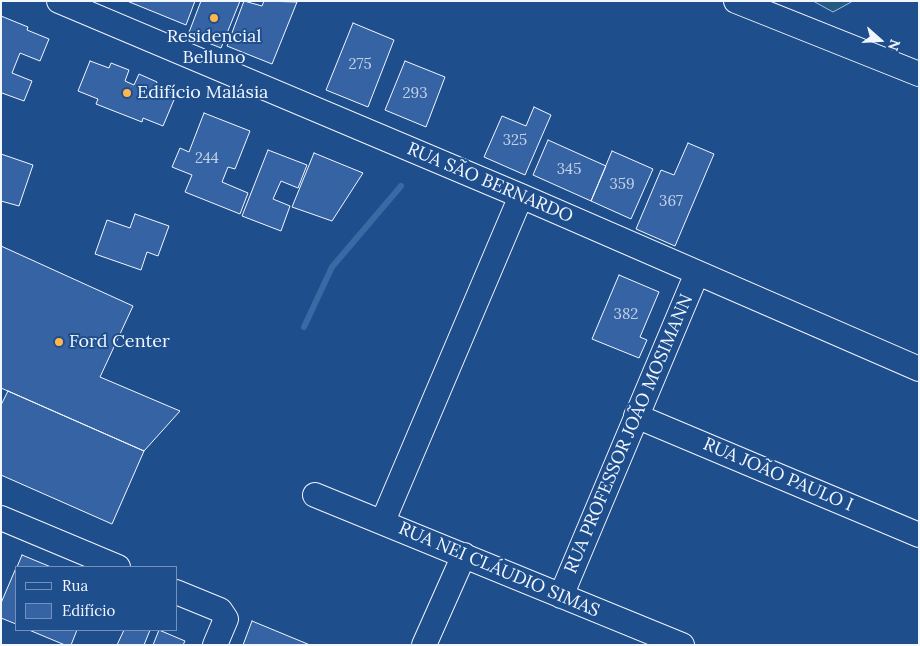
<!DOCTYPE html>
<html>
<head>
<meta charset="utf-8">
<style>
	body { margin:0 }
	#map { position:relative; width:920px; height:646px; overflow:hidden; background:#1f4e8c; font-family:Lora,serif }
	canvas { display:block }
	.frame { position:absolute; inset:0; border:2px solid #f2f6ff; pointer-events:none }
	.legend { position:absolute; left:15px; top:566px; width:162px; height:65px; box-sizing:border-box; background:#1f4e8c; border:1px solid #7391ba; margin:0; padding:6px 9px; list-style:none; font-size:15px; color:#f2f6ff }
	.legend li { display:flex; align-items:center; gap:10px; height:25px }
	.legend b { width:25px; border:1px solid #7391ba }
	.north { position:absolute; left:855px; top:15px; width:50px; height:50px; -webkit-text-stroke:4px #1f4e8c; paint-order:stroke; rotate:109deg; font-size:14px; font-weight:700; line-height:20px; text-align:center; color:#f2f6ff }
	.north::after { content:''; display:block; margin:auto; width:18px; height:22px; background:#f2f6ff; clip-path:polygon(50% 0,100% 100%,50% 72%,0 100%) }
</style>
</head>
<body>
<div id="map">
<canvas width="920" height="646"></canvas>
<div class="frame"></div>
<ul class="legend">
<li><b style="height:6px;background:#1f4e8c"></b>Rua</li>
<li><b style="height:14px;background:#3563a3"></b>Edifício</li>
</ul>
<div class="north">N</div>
</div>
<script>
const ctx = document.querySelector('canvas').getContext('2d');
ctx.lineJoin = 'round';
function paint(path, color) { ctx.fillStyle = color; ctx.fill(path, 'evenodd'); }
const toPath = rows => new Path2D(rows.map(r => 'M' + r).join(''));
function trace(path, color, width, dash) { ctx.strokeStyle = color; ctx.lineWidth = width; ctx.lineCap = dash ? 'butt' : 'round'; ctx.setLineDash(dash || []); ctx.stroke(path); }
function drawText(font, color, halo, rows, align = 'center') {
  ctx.font = font + ' Lora,serif'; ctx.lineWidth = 4; ctx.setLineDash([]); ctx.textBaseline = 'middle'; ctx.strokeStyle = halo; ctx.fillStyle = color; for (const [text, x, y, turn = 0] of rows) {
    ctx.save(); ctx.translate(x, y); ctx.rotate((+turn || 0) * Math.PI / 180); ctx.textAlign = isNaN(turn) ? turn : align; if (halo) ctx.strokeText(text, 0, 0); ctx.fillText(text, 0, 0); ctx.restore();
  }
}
const green = toPath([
	[813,1,853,1,833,12,813,1]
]);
paint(green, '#245a82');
trace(green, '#a8bbd7', 1);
trace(toPath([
	[304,327,332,267,401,186]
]), '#3b69a3', 6);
const building = toPath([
	[127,1,195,1,186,25,127,1],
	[201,1,240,1,221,48,188,35,201,1],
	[244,1,262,6,264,1,297,2,272,64,227,46,244,1],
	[1,16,28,27,27,30,49,39,40,61,20,53,12,73,32,81,24,101,2,93,1,95,1,16],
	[353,23,394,40,368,107,326,90,353,23],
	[90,61,109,68,111,63,129,70,125,81,134,85,139,74,157,82,156,86,176,95,163,126,143,118,142,122,96,104,98,99,78,91,90,61],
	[405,61,445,77,426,127,385,110,405,61],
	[534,107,551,115,525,175,484,157,502,116,526,126,534,107],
	[204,113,250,131,235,169,228,167,222,182,248,193,240,214,185,192,192,175,172,167,180,148,189,152,204,113],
	[548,140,606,166,591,201,533,175,548,140],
	[688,143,714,154,675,246,636,229,661,170,674,175,688,143],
	[268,150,307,165,298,188,281,181,273,199,290,206,281,231,242,216,268,150],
	[612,151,653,169,631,219,591,201,612,151],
	[314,153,363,173,332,221,292,207,314,153],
	[1,154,33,165,19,206,1,201,1,154],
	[135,214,169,226,158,256,147,252,141,270,95,254,107,220,130,228,135,214],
	[1,246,133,306,100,377,180,411,144,451,1,388,1,246],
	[619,275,659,292,640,337,647,340,639,358,592,339,619,275],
	[8,391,144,451,112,524,1,475,1,405,8,391],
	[22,555,51,567,17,567,22,555],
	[16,568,16,624,1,618,1,603,16,568],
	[252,621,310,645,243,645,252,621],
	[29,630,77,630,71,645,65,645,29,630],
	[124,630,150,630,144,645,117,645,124,630],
	[159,630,185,641,183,645,153,645,159,630]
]);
paint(building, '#3563a3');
trace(building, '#f2f6ff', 1);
const minor = toPath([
	[59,1,521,196,919,369],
	[736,1,919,74],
	[636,416,919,535],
	[315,495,682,645],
	[1,518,118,567],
	[383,521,521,196],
	[176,592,220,610,226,619,215,645],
	[561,596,697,273],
	[424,645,464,555]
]);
trace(minor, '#f2f6ff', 26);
trace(minor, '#1f4e8c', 24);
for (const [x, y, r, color] of [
	[214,18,5,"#ffb74d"],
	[127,93,5,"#ffb74d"],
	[59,342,5,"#ffb74d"]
]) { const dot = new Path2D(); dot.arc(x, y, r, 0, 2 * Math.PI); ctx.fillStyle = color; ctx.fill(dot); trace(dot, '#1f4e8c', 2); }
drawText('15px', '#c3d1e8', null, [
	["275",360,65],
	["293",415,94],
	["325",515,141],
	["244",207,159],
	["345",569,170],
	["359",622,185],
	["367",671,202],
	["382",626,315]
]);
drawText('18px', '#f2f6ff', '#1f4e8c', [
	["Residencial",214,37,"center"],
	["Belluno",214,58,"center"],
	["Edifício Malásia",137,93],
	["Ford Center",69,342]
], 'left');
drawText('18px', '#f2f6ff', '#1f4e8c', [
	["RUA SÃO BERNARDO",490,183,23],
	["RUA PROFESSOR JOÃO MOSIMANN",629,434,-67],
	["RUA JOÃO PAULO I",778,475,23],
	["RUA NEI CLÁUDIO SIMAS",499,570,23]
]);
</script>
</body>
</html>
